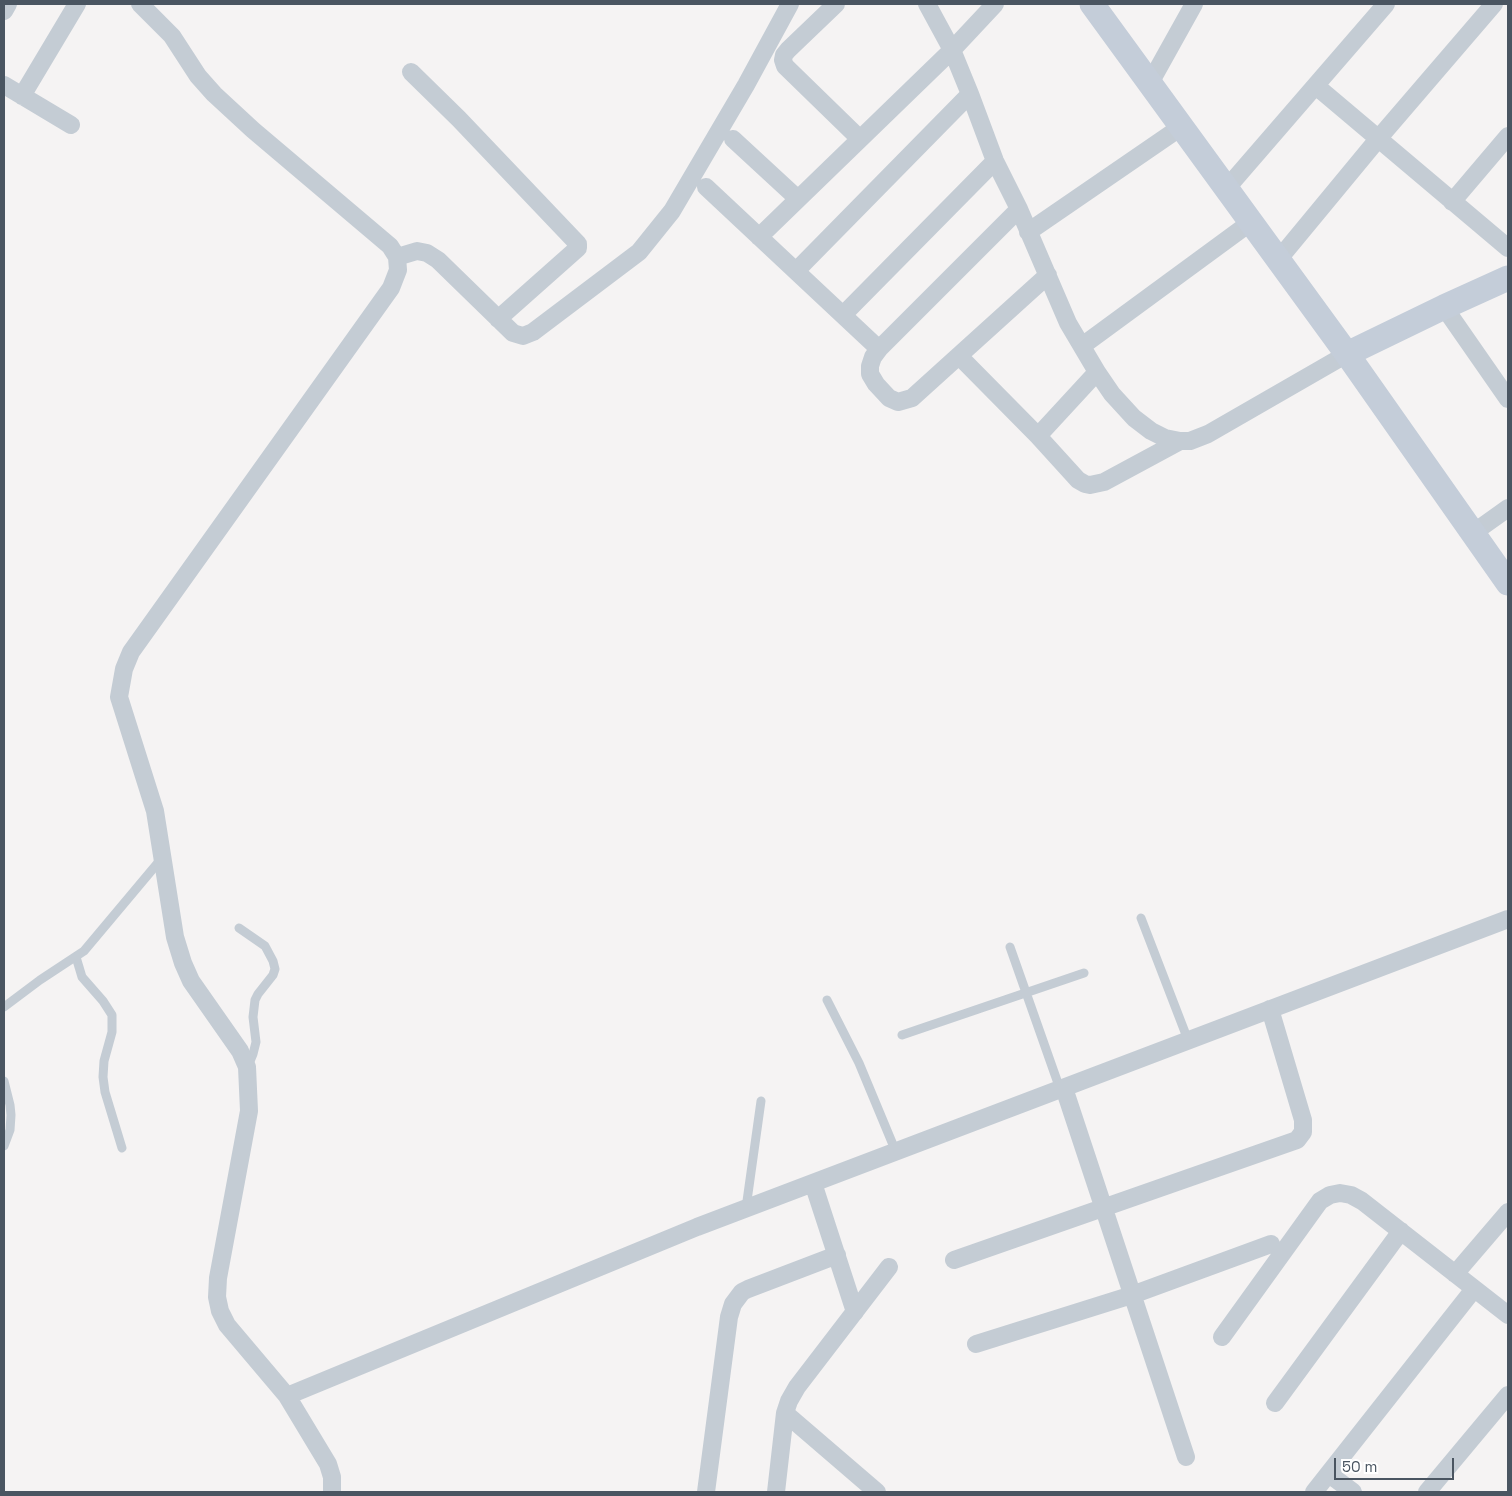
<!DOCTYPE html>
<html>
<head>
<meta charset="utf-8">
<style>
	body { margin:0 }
	#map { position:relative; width:1512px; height:1496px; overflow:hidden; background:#f5f3f3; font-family:"Space Grotesk",sans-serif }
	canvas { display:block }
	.frame { position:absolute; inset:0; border:5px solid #4a5561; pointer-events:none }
	.scale { position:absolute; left:1334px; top:1458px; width:120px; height:22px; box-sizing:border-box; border:2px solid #4a5561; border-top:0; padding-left:6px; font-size:15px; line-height:18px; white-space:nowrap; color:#4a5561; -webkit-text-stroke:4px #fff; paint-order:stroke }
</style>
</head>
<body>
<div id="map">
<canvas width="1512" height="1496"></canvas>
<div class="frame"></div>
<div class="scale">50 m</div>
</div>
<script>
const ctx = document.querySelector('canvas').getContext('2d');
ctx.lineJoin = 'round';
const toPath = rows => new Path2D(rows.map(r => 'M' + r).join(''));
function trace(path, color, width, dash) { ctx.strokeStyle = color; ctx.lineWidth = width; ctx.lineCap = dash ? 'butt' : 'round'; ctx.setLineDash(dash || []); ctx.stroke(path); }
trace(toPath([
	[1141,918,1188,1040],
	[239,928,265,946,273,961,275,969,273,975,258,994,255,1000,253,1017,256,1042,253,1054,248,1066],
	[1010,947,1060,1089],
	[76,957,82,977,103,1001,112,1015,112,1032,104,1061,103,1077,105,1092,122,1148],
	[827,1000,859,1063,896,1152],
	[4,1007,40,980,84,951,162,858],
	[902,1035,1084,973],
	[4,1081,10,1105,11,1115,10,1130,4,1146],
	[746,1208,761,1101]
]), '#c4ccd4', 9);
trace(toPath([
	[140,4,172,36,198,76,214,94,253,130,390,246,397,257,398,270,391,288,131,652,124,669,119,697,155,811,175,937,183,963,191,981,240,1051,247,1067,249,1111,218,1278,217,1297,220,1311,227,1325,287,1396,328,1464,332,1477,332,1492],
	[836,4,788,50,784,55,783,60,785,66,860,139],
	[927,4,952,50,970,94,995,161,1019,209,1068,323,1097,372,1112,394,1134,418,1151,431,1165,438,1180,441,1190,441,1208,434,1347,354],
	[4,11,8,4],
	[411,72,459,119,578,244,578,248,498,319],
	[1150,83,1194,4],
	[4,85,71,125],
	[1316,86,1508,248],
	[22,96,77,4],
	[733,139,798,199],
	[706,187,879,349],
	[1226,189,1386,4],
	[1452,202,1508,136],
	[1019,209,879,349,873,357,870,366,870,374,876,384,889,398,898,402,912,398,1048,275],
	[1028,232,1181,127],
	[759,237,952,50,995,4],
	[397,257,417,251,427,253,438,260,513,333,523,336,533,332,639,252,672,211,746,85,790,4],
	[1278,260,1378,139,1494,4],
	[796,271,970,94],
	[1444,307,1508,399],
	[843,315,995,161],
	[1082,346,1251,222],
	[959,356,1038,436,1078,480,1085,484,1090,485,1104,482,1180,441],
	[1038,436,1097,372],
	[1473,533,1508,508],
	[1064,1088,1186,1457],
	[813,1183,855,1312],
	[954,1260,1297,1140,1303,1132,1303,1120,1270,1009],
	[1455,1274,1508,1212],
	[1222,1337,1320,1201,1330,1195,1340,1193,1351,1195,1362,1201,1508,1315],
	[976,1344,1132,1295,1271,1244],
	[287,1396,697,1227,1508,919],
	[1275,1403,1401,1231],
	[785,1413,877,1492],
	[1329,1474,1353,1492],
	[706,1492,729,1317,733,1304,742,1292,748,1289,837,1255],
	[776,1492,785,1413,789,1401,797,1387,889,1267],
	[1314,1492,1474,1289],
	[1427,1492,1508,1395]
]), '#c4ccd4', 18);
trace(toPath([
	[1092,4,1347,354,1508,583],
	[1347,354,1444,307,1508,278]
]), '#c4cdd9', 25);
</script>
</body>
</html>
